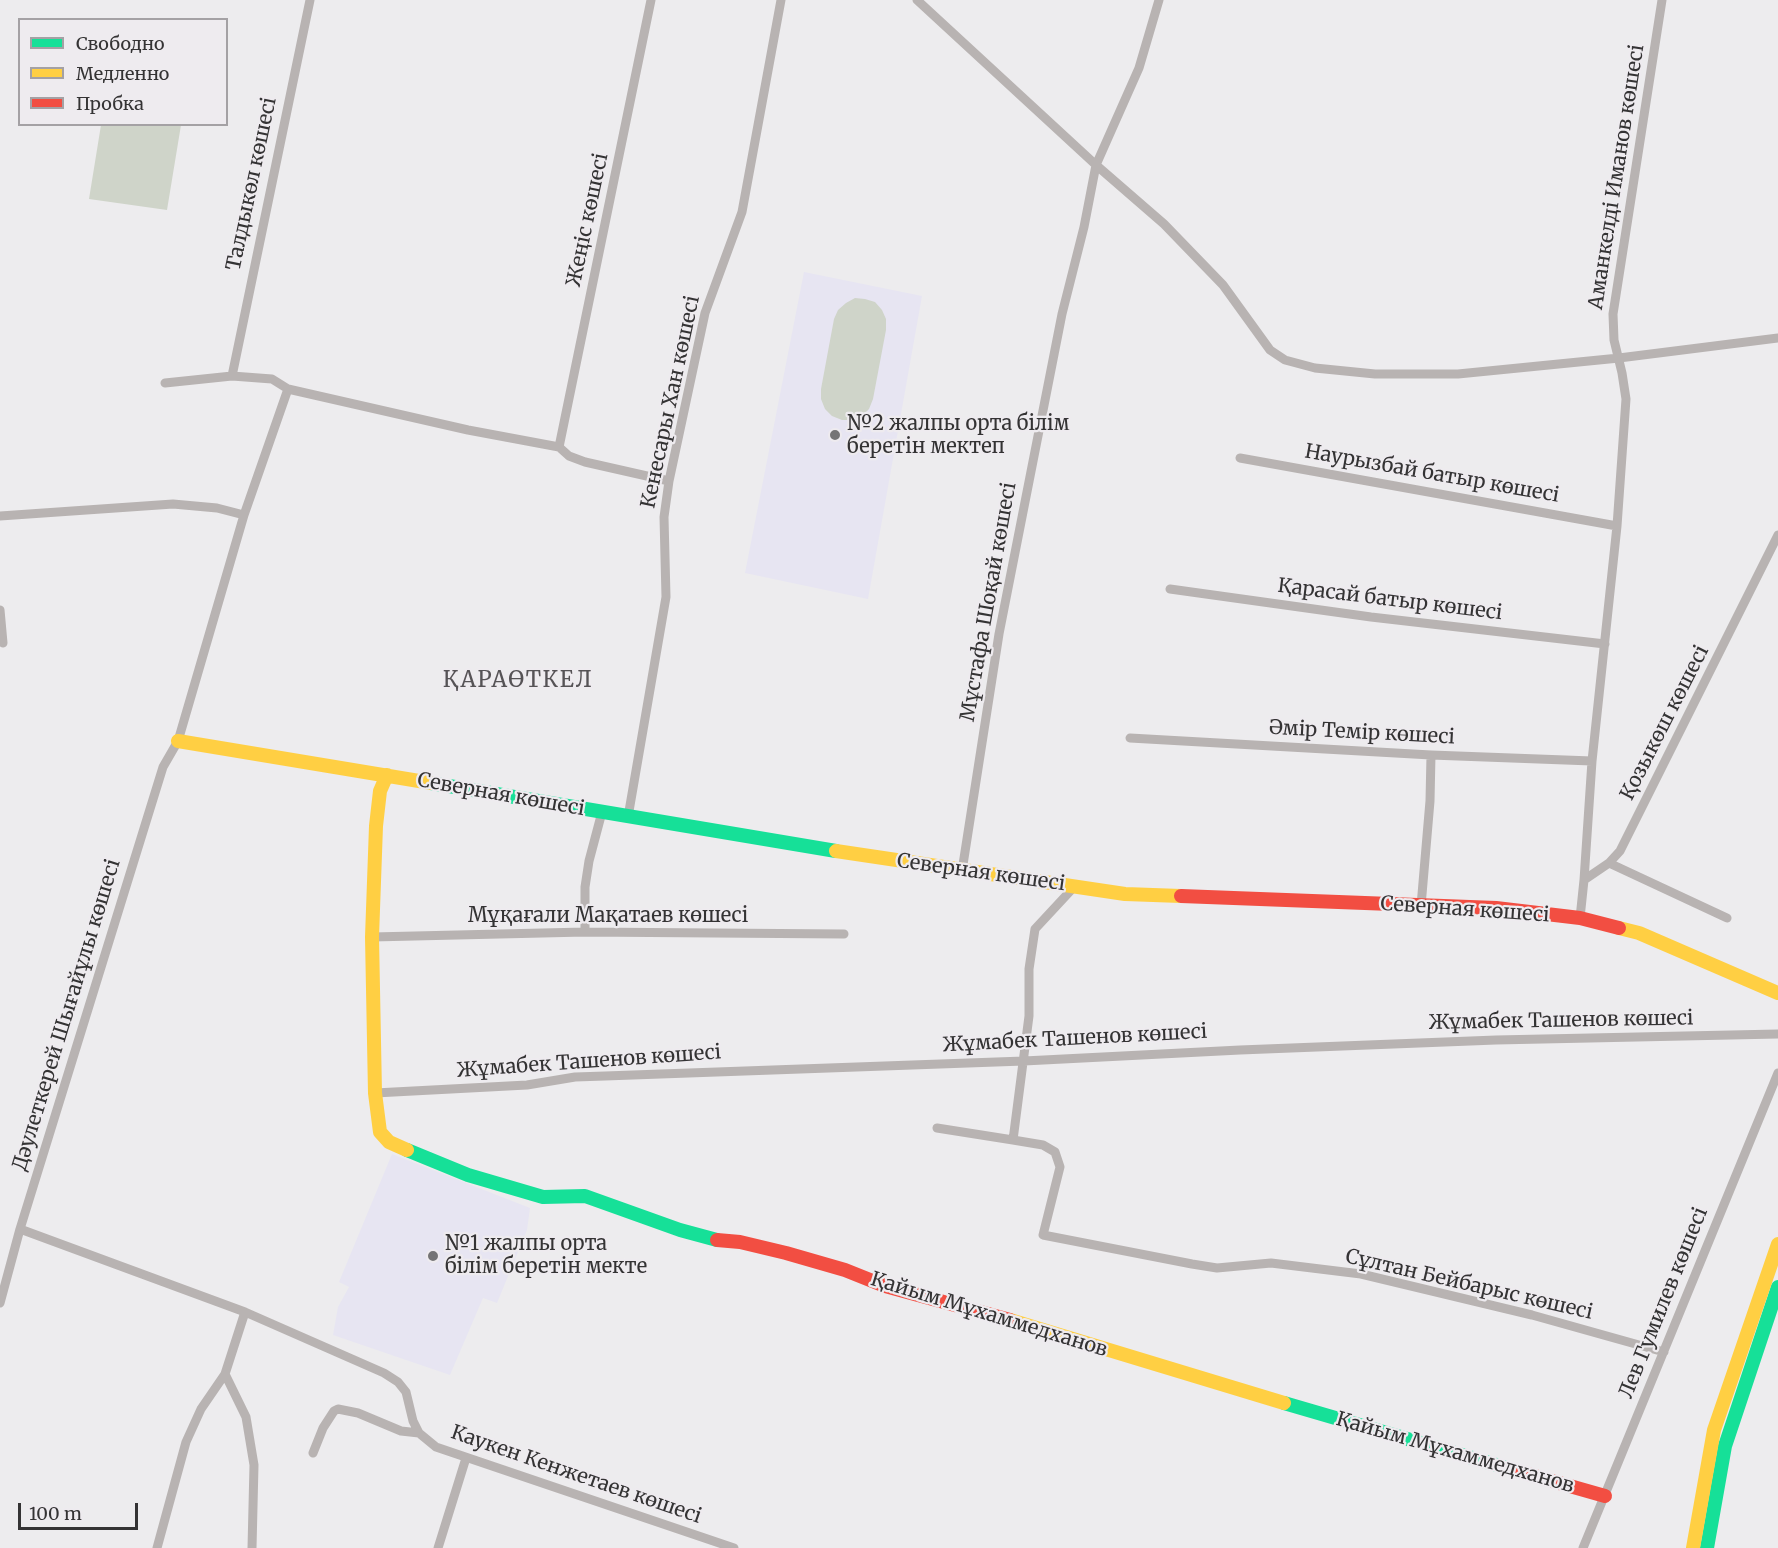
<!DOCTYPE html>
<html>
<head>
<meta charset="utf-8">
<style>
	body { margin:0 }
	#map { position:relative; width:1778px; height:1548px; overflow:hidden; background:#edecee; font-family:Merriweather,serif }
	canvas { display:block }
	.legend { position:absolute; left:18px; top:18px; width:210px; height:108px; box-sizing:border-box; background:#eeebef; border:2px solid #a4a1a4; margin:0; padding:8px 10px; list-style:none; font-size:18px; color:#343334 }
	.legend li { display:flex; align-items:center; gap:12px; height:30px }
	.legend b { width:30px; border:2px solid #a4a1a4 }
	.scale { position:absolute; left:18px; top:1503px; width:120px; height:27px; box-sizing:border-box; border:3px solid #343334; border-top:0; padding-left:8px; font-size:18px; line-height:21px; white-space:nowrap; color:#343334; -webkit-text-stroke:4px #eeebef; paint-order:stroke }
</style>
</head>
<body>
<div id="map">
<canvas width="1778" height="1548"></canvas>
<ul class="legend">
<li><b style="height:8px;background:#16e098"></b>Свободно</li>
<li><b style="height:8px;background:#ffcf43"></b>Медленно</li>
<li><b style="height:8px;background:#f24e42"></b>Пробка</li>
</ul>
<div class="scale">100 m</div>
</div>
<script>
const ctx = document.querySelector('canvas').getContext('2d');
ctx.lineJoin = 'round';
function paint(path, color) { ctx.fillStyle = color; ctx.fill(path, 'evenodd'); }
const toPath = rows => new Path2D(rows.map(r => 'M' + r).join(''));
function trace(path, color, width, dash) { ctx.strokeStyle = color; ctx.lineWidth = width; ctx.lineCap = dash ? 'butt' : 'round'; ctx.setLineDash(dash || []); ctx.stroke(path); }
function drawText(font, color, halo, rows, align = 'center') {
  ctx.font = font + ' Merriweather,serif'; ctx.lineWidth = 4.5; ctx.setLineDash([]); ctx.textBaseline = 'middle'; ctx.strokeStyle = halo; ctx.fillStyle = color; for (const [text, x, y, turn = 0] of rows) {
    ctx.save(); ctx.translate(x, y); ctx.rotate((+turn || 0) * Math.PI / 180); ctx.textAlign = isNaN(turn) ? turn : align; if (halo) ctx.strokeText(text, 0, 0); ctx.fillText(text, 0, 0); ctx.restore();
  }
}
paint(toPath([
	[804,272,922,296,868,599,745,573],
	[392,1154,530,1208,527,1230,497,1303,483,1298,450,1375,333,1335,338,1307,349,1287,339,1282]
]), '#e7e5f2');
paint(toPath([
	[101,125,181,125,167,210,89,199],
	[855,298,865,299,875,302,882,310,886,319,886,330,873,399,869,409,862,416,852,420,842,420,832,416,825,409,821,399,821,389,834,319,838,310,846,303]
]), '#cfd4c9');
trace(toPath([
	[917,0,1096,165,1084,227,1062,314,999,634,962,871],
	[1159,0,1139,68,1096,165,1164,224,1223,285,1270,350,1285,360,1315,368,1375,374,1458,374,1619,358,1778,338],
	[232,376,310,0],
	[165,383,232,376,272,379,288,389,468,430,559,447,569,456,585,462,669,481],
	[559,447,651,0],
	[1240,458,1617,526],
	[0,516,173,504,217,508,244,515],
	[1170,589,1371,617,1605,644],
	[0,610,3,643],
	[1130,738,1431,755,1592,761],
	[628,817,666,597,664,517,669,481,705,313,742,212,781,0],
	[1609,863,1727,918],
	[1584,880,1592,761,1617,526,1626,399,1622,373,1614,340,1613,314,1662,0],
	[1074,887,1035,929,1029,969,1029,1016,1013,1140,1043,1145,1055,1152,1060,1167,1043,1235,1192,1264,1217,1268,1271,1263,1361,1274,1532,1315,1664,1352],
	[1421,906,1430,801,1431,755],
	[1580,918,1584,880,1609,863,1620,851,1778,535],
	[585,932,585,887,589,861,602,812],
	[372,937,585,932,844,934],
	[375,1093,527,1085,575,1077,605,1076,1024,1061,1240,1050,1496,1040,1778,1034],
	[937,1128,1013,1140],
	[20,1229,245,1312,225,1374,201,1409,186,1442,157,1548],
	[0,1303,20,1229,163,767,178,741,244,515,288,389],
	[245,1312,384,1373,398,1382,406,1392,413,1421,419,1433,436,1447,734,1548],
	[225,1374,246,1417,254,1465,252,1548],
	[313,1453,323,1428,334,1411,338,1409,358,1413,401,1431,419,1433],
	[438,1548,466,1458],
	[1583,1548,1778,1073]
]), '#b8b3b2', 9);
trace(toPath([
	[431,783,836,851],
	[407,1150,468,1175,543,1197,585,1196,680,1230,717,1240],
	[1284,1403,1517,1471],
	[1707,1548,1725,1446,1778,1287]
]), '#16e098', 14);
trace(toPath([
	[178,741,431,783],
	[387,775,380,791,376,826,372,937,375,1093,380,1132,389,1142,407,1150],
	[836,851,1125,894,1181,896],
	[1619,928,1639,933,1778,993],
	[1010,1320,1284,1403],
	[1693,1548,1714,1430,1778,1244]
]), '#ffcf43', 14);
trace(toPath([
	[1181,896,1496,908,1580,918,1619,928],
	[717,1240,740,1242,786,1253,845,1270,885,1286,1010,1320],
	[1517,1471,1605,1496]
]), '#f24e42', 14);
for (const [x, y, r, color] of [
	[835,435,6,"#757475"],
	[433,1256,6,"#757475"]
]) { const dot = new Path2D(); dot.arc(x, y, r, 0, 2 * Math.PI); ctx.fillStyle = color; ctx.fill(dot); trace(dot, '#eeebef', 2); }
drawText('20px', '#343334', '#eeebef', [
	["Аманкелді Иманов көшесі",1617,177,-81],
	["Талдыкөл көшесі",252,184,-78],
	["Жеңіс көшесі",588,220,-78],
	["Кенесары Хан көшесі",671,402,-78],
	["Наурызбай батыр көшесі",1432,474,10],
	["Қарасай батыр көшесі",1390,600,7],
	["Мұстафа Шоқай көшесі",989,602,-80],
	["Қозыкөш көшесі",1665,723,-63],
	["Әмір Темір көшесі",1362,733,3],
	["Северная көшесі",501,795,10],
	["Северная көшесі",981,873,8],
	["Северная көшесі",1465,910,4],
	["Мұқағали Мақатаев көшесі",608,916],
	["Дәулеткерей Шығайұлы көшесі",67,1015,-73],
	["Жұмабек Ташенов көшесі",1561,1021,-1],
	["Жұмабек Ташенов көшесі",1075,1039,-3],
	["Жұмабек Ташенов көшесі",589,1062,-4],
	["Сұлтан Бейбарыс көшесі",1469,1285,13],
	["Лев Гумилев көшесі",1664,1303,-68],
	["Қайым Мұхаммедханов",989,1315,17],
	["Қайым Мұхаммедханов",1455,1453,16],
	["Каукен Кенжетаев көшесі",576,1475,19]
]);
drawText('20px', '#343334', '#eeebef', [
	["№2 жалпы орта білім",847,424],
	["беретін мектеп",847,447],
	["№1 жалпы орта",445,1244],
	["білім беретін мекте",445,1267]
], 'left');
ctx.letterSpacing = '1.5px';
drawText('22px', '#565356', '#eeebef', [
	["ҚАРАӨТКЕЛ",518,681]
]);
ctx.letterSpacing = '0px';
</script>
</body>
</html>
